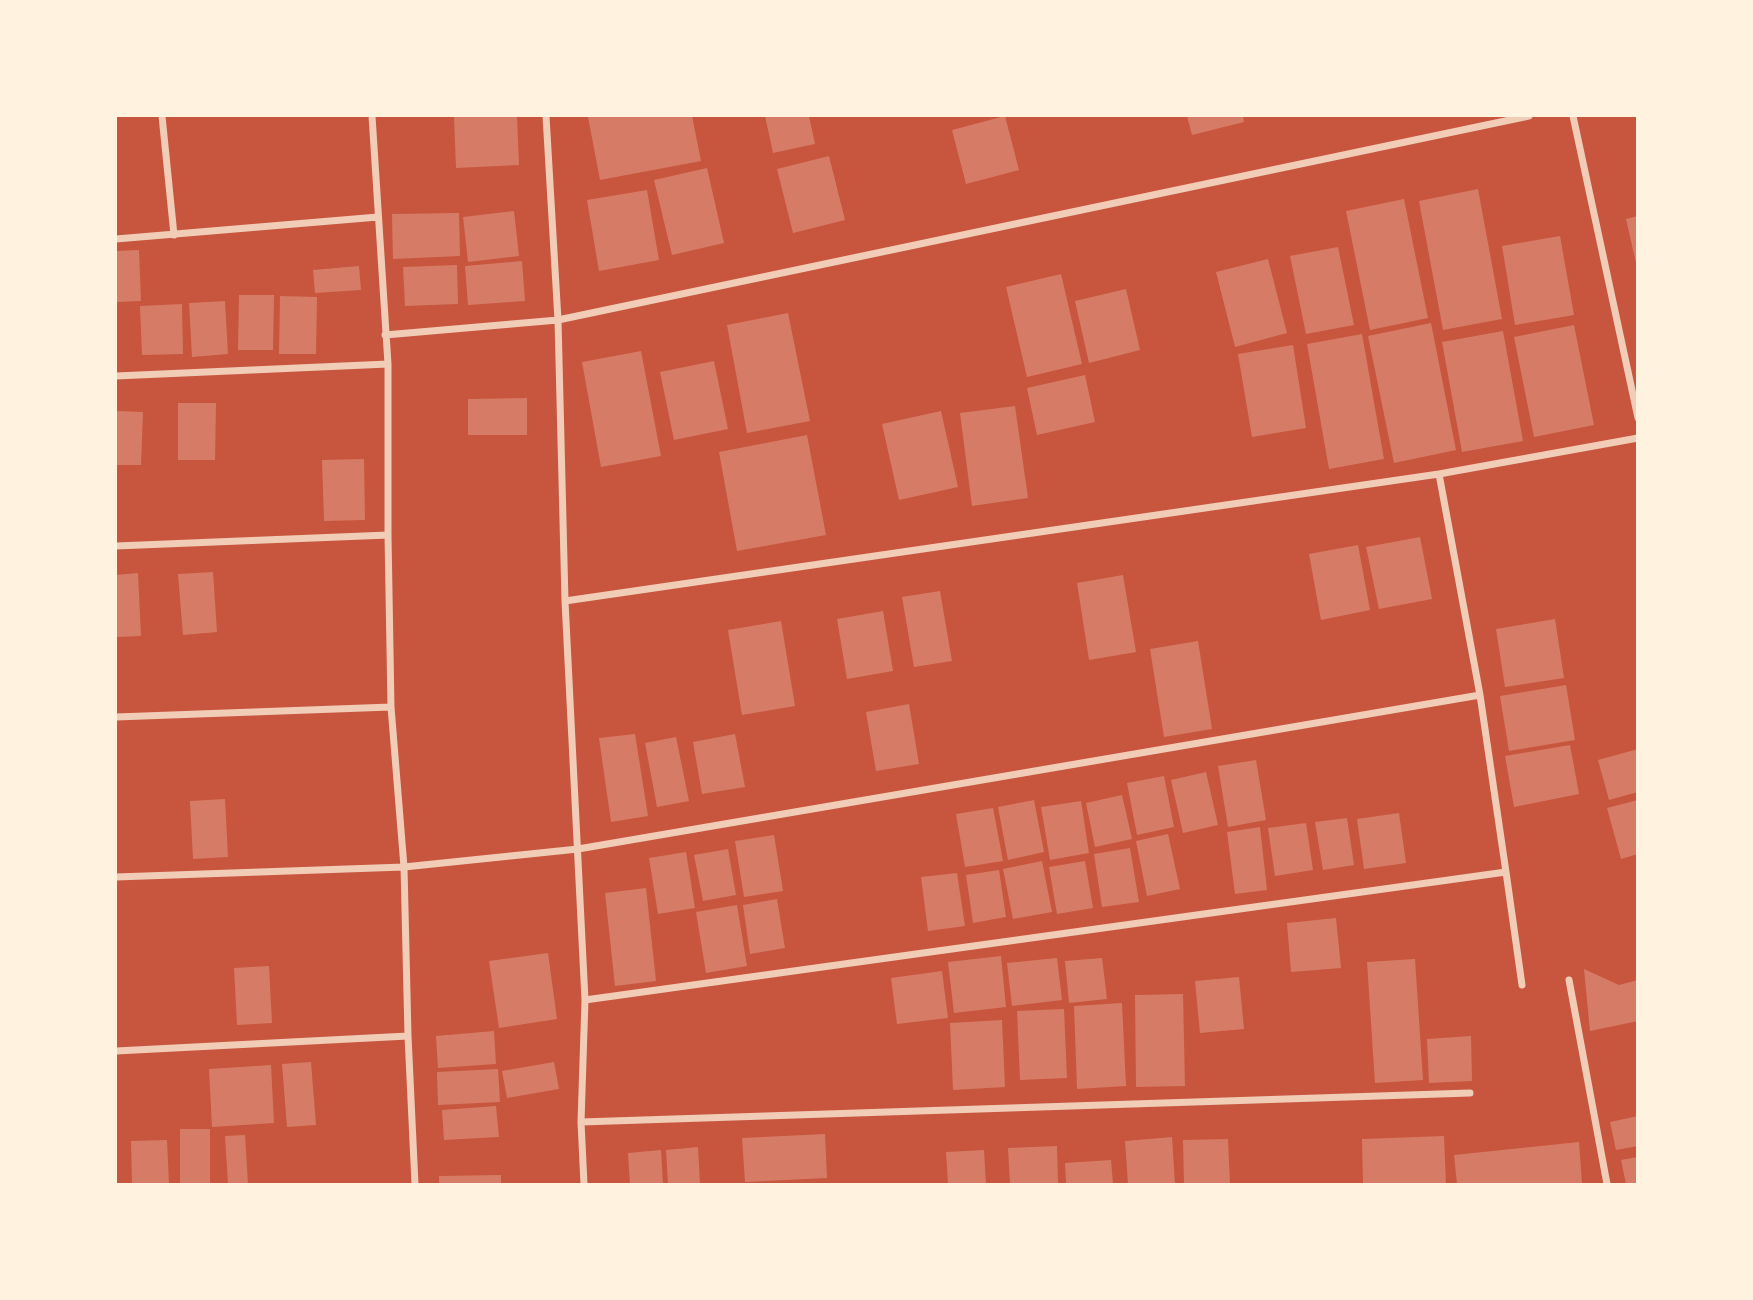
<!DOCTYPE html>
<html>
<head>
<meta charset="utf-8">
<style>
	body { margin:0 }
	#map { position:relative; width:1753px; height:1300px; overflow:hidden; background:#c8553d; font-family:"Libre Baskerville",serif }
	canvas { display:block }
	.frame { position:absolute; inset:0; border:117px solid #fff3e0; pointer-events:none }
</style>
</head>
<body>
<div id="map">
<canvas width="1753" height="1300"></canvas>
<div class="frame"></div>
</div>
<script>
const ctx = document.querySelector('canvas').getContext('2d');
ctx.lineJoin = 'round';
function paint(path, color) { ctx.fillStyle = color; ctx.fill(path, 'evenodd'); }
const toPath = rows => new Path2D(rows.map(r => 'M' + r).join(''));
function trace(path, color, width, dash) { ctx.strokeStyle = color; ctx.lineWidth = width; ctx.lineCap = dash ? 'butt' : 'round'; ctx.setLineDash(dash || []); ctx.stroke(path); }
paint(toPath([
	[489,116,517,116,519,165,456,168,454,117],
	[596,116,692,116,701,161,600,180,588,117],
	[765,116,809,116,815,144,773,153],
	[1005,116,1019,170,966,184,952,130],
	[1187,116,1243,116,1244,122,1192,135],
	[829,156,845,220,793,233,777,169],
	[707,168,724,243,672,255,654,180],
	[1478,189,1502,319,1443,330,1419,201],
	[647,190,659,260,599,271,587,200],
	[1404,199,1428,318,1370,330,1346,211],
	[514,211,519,256,468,262,463,217],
	[459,213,460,256,393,259,392,214],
	[1638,216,1638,263,1636,263,1626,219],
	[1560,236,1574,315,1515,325,1502,246],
	[1338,247,1354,325,1306,334,1290,256],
	[139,250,141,301,116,302,116,251],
	[1268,259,1287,333,1235,347,1216,272],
	[522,261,525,301,468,305,465,266],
	[457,265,458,304,405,306,403,267],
	[359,266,361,290,315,293,313,270],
	[1061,274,1082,364,1027,377,1006,287],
	[1126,289,1140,350,1089,363,1075,301],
	[239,295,274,295,273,350,238,350],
	[280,296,317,297,316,354,279,354],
	[225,301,228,354,192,357,189,303],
	[182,304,183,354,142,355,140,306],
	[788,313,810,421,747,433,727,325],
	[1431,323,1456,450,1394,463,1368,336],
	[1574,325,1594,425,1534,437,1514,337],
	[1503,331,1523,441,1462,452,1442,342],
	[1362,334,1384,459,1329,469,1307,344],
	[1293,345,1306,428,1252,437,1238,354],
	[641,351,661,456,601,467,582,362],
	[714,361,728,429,674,440,660,372],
	[1085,375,1095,422,1037,435,1027,388],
	[527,398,527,435,468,435,468,399],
	[178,403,216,403,215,460,178,460],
	[1015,406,1028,498,972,506,960,413],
	[116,411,143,412,141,465,116,465],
	[941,411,958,487,899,500,882,424],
	[807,435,826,535,737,551,719,452],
	[364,459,365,520,324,521,322,460],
	[1420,537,1432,599,1379,609,1366,547],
	[1358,545,1370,610,1321,620,1309,554],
	[213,572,217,632,183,635,178,574],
	[138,573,141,636,116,637,116,575],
	[1123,575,1136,652,1089,660,1077,583],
	[940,591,952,661,914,667,902,597],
	[883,611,893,671,847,679,837,619],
	[1555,619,1564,678,1505,687,1496,629],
	[781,621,795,706,742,715,728,630],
	[1198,641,1212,729,1164,737,1150,649],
	[1566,685,1575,740,1509,751,1500,696],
	[909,704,919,764,876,771,866,712],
	[635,734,648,816,611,822,599,738],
	[735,734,745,787,702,794,693,742],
	[676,737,689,801,657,807,645,743],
	[1570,745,1579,794,1514,807,1505,756],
	[1638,749,1638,792,1609,800,1598,760],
	[1256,760,1266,820,1228,827,1218,766],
	[1206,772,1218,825,1183,833,1171,780],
	[1164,776,1174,827,1137,835,1127,783],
	[1122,795,1132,839,1095,847,1086,803],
	[225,799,228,857,193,859,190,801],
	[1034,800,1044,852,1008,860,998,807],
	[1638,800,1638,854,1621,859,1607,808],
	[1081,801,1089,853,1050,860,1041,807],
	[993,808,1003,861,965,867,956,814],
	[1399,813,1406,863,1364,869,1357,819],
	[1347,818,1354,865,1323,870,1315,822],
	[1306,823,1313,870,1275,876,1268,828],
	[1260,827,1267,890,1235,894,1227,832],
	[1168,834,1180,889,1147,896,1136,841],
	[774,835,783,891,744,897,735,841],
	[1130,848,1139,902,1102,907,1094,854],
	[728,849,736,895,703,901,694,855],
	[686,852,695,908,658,914,649,858],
	[1042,861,1052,912,1013,919,1003,869],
	[1085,861,1093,908,1057,914,1049,867],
	[999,870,1006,917,973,923,966,875],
	[957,873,965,926,928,931,921,877],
	[646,888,656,981,615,986,605,893],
	[777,899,785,948,750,954,743,905],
	[737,905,747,966,706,973,696,912],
	[1336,918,1341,968,1291,972,1287,923],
	[548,953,557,1019,499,1028,489,961],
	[1001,956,1006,1007,954,1013,948,962],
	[1057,958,1062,1000,1012,1006,1007,963],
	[1102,958,1107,999,1069,1003,1065,961],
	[1415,959,1423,1080,1375,1083,1367,962],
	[269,966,272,1023,237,1025,234,968],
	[1584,969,1619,985,1638,980,1638,1021,1590,1031],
	[942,971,948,1018,897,1024,891,978],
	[1239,977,1244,1029,1200,1033,1195,981],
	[1183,994,1185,1086,1136,1087,1135,995],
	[1122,1003,1126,1086,1077,1089,1074,1006],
	[1064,1009,1067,1078,1020,1080,1017,1011],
	[1002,1020,1005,1087,953,1090,950,1023],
	[494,1031,496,1064,438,1068,436,1036],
	[1471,1036,1472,1081,1429,1083,1427,1039],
	[311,1062,316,1125,287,1127,282,1064],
	[554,1062,559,1089,507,1098,502,1071],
	[271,1065,274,1123,212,1127,209,1069],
	[498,1069,500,1102,438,1105,437,1072],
	[496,1106,499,1137,444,1140,442,1110],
	[1638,1116,1638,1146,1616,1150,1610,1122],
	[180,1129,210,1129,210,1184,180,1184],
	[825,1134,827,1178,745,1182,742,1138],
	[245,1135,248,1184,228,1184,225,1136],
	[1444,1136,1446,1184,1363,1184,1362,1139],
	[1172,1137,1175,1184,1128,1184,1125,1141],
	[1228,1139,1230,1184,1184,1184,1183,1140],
	[167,1140,169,1184,132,1184,131,1141],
	[1579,1142,1582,1183,1569,1184,1457,1184,1454,1155],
	[1057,1146,1058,1184,1010,1184,1008,1148],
	[698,1147,700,1184,668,1184,666,1150],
	[661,1150,663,1184,630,1184,628,1153],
	[984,1150,986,1184,948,1184,946,1152],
	[1638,1157,1638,1184,1626,1184,1621,1160],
	[1111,1160,1113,1184,1066,1184,1065,1163],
	[501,1175,501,1184,439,1184,439,1176]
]), '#d67c66');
trace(toPath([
	[162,116,174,235],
	[372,116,388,364,388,535,391,707,404,867,408,1036,415,1184],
	[546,116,558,320,565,601,585,1000,581,1122,584,1184],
	[1573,116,1638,418],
	[116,239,378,217],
	[385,335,558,320,1529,116],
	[116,376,388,364],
	[116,546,388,535],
	[565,601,1439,474,1638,438],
	[116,717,391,707],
	[1506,872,1522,985],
	[116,877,404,867,578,849,1480,695],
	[1569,980,1607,1184],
	[585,1000,1506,872,1480,695,1439,474],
	[116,1051,408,1036],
	[581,1122,1470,1093]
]), '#f1ccb7', 7);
</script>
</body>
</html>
